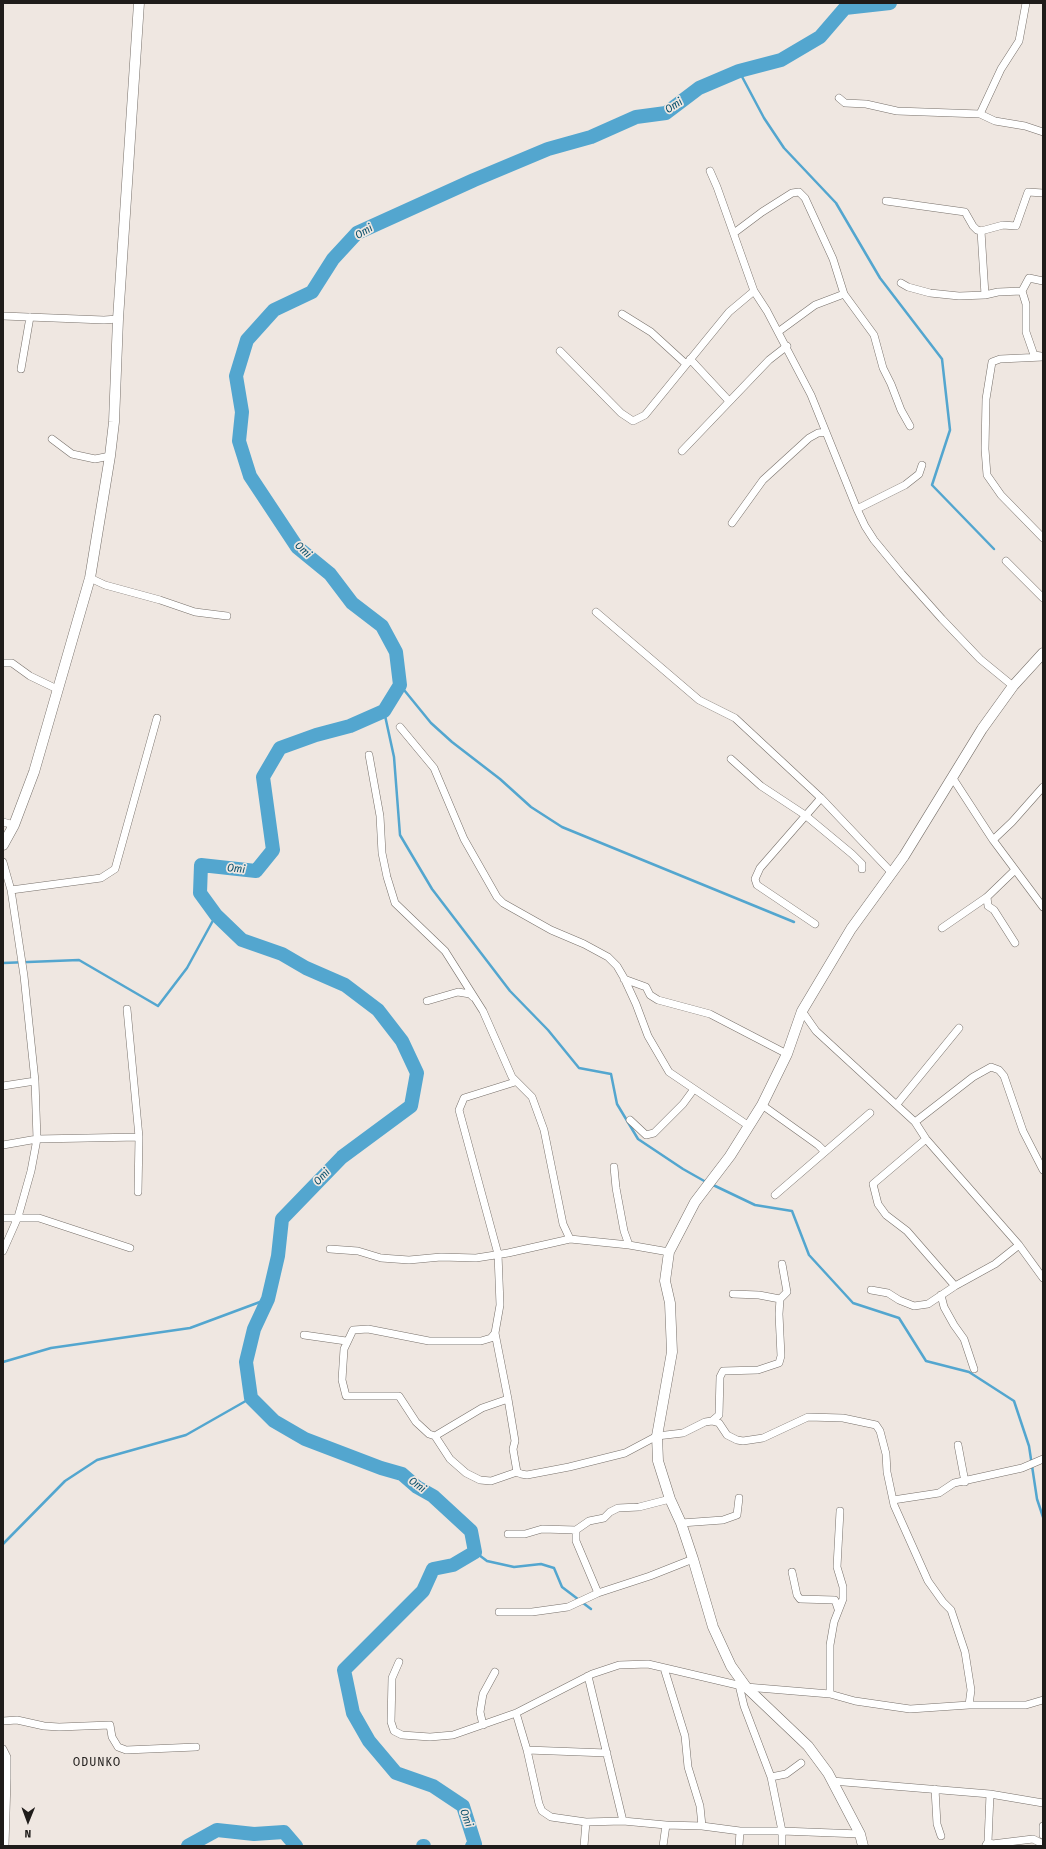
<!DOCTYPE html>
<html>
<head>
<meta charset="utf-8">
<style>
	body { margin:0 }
	#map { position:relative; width:1046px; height:1849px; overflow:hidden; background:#efe7e1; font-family:"Fira Sans Condensed",sans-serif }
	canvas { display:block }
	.frame { position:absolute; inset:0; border:4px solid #1f1c1a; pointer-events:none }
	.north { position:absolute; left:8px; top:1801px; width:40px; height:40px; -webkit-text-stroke:3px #efe7e1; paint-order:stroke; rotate:181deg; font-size:11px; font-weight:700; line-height:16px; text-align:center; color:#1f1c1a }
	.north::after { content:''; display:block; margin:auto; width:14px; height:18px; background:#1f1c1a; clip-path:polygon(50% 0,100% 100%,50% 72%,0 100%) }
</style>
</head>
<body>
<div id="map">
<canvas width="1046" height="1849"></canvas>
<div class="frame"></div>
<div class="north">N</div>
</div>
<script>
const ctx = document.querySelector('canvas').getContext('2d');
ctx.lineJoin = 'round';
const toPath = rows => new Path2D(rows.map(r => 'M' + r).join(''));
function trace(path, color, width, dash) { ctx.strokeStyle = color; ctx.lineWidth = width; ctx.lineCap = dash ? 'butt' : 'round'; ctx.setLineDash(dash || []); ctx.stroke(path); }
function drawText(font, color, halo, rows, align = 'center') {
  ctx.font = font + ' "Fira Sans Condensed",sans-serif'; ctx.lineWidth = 3.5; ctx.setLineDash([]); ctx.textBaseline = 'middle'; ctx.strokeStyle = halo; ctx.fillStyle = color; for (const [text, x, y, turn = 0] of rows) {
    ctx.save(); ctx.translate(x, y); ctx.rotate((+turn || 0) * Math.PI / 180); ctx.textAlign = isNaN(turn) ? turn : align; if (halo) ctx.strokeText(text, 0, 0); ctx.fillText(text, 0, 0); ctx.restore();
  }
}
trace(toPath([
	[845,8,846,3],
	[739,71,764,118,784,148,836,203,880,278,942,359,950,430,932,485,994,549],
	[400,685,431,723,452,742,500,779,531,807,562,827,794,922],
	[384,711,394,757,400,835,432,889,510,991,548,1030,579,1068,611,1074,617,1104,638,1139,683,1169,706,1182],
	[3,963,79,960,158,1006,187,968,216,915],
	[711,1184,755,1205,792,1211,809,1255,853,1303,899,1318,926,1361,969,1372,1014,1401,1029,1446,1037,1499,1043,1517],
	[3,1362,51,1348,190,1328,268,1299],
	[3,1544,65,1481,97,1460,186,1435,251,1398],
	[475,1552,487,1561,514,1567,541,1564,554,1568,562,1587,591,1609]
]), '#53a6cf', 2.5);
trace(toPath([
	[188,1846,217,1830,254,1834,284,1832,296,1846],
	[423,1846,424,1846],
	[472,1846,475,1844,463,1806,433,1786,396,1773,369,1741,353,1713,344,1670,423,1591,433,1569,453,1565,475,1552,471,1531,433,1496,417,1487,402,1474,381,1468,305,1439,274,1421,251,1398,246,1362,254,1329,268,1299,278,1256,282,1219,342,1157,411,1106,417,1073,402,1041,378,1010,345,985,306,968,282,954,242,940,216,915,200,893,201,865,256,871,273,850,263,777,280,748,316,735,350,726,384,711,400,685,396,652,382,626,352,603,330,574,297,547,250,476,239,441,242,412,236,376,247,340,274,310,312,292,333,259,357,233,474,180,548,149,591,137,636,117,666,113,699,88,739,71,781,60,820,37,845,8,890,3]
]), '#53a6cf', 14);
const street = toPath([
	[839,98,845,103,866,104,897,111,980,114,995,121,1025,126,1043,132],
	[980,114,1001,69,1019,41,1026,3],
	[710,171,717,187,754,291,767,311,811,395,857,509,865,526,874,540,902,574,942,619,980,659,1013,686],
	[886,201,965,212,973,226,977,230,981,231,1003,225,1016,226,1028,192,1043,193],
	[981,231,985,295],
	[734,233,762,212,792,193,799,192,805,198,833,259,844,294,874,335,883,368,891,384,901,410,910,426],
	[901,283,908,287,930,293,959,296,985,295,998,292,1022,291,1026,304,1026,332,1034,355,1041,356],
	[1022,291,1029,278,1043,281],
	[622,314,651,332,686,364],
	[3,316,104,320,118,319],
	[778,332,815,305,844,294],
	[560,351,621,413,633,421,645,415,729,312,754,291],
	[1043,357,1000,359,992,362,986,399,985,449,987,475,1001,495,1043,538],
	[690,359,729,401],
	[21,369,30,317],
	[52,439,72,454,95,459,110,456],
	[682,451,769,360,787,346],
	[857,509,905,485,919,474,922,465],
	[732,523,763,480,809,438,818,433,826,432],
	[1006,561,1043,598],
	[90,578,105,585,160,600,195,612,227,616],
	[596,612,699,700,735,718,821,798,892,873],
	[3,663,12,663,30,676,57,689],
	[400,727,434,768,464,839,497,897,503,903,551,930,584,944,608,957,617,966,624,978,636,1004,648,1036,669,1072,749,1126],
	[369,755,380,816,382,853,387,877,395,903,445,951,483,1011,512,1077,532,1097,544,1130,563,1224,570,1239],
	[731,759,761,786,805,815,852,854,862,864,862,869],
	[952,777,993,840,1043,907],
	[3,822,14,825],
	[993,840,1012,822,1043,787],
	[3,862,11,890,24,976,35,1081,37,1139,31,1171,18,1217,3,1251],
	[11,890,101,878,115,869,157,718],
	[987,897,988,906,994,910,1015,943],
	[815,924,757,885,755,879,760,868,821,798],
	[942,928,987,897,1015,870],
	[624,979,646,987,650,995,658,1000,710,1014,787,1054],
	[427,1001,458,992,470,994,473,997],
	[127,1009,139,1137,138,1192],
	[802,1011,816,1031,915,1122,926,1139,1019,1245,1043,1278],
	[515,1082,464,1098,459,1110,498,1254,500,1305,495,1333,508,1399,515,1441,513,1449,517,1472,521,1474,527,1475,569,1467,625,1453,657,1436,683,1433,705,1422,712,1421,719,1423,727,1435,737,1440,743,1441,763,1438,808,1417,843,1418,876,1425,880,1431,886,1454,887,1472,894,1505,928,1581,943,1602,951,1610,965,1652,971,1690,969,1705],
	[3,1086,35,1081],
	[897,1104,959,1028],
	[762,1105,818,1145,825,1152],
	[630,1120,646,1135,654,1133,683,1104,694,1089],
	[915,1122,973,1077,991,1067,999,1070,1004,1076,1023,1131,1043,1170],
	[926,1139,873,1184,878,1204,886,1215,907,1231,955,1286],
	[3,1145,37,1139,139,1137],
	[614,1167,616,1188,624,1231,629,1245],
	[775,1195,870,1113],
	[3,1218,39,1218,130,1248],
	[330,1249,358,1251,381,1258,409,1260,441,1257,476,1258,508,1253,570,1239,629,1245,669,1252],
	[871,1290,888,1293,899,1300,914,1306,928,1304,955,1286,995,1264,1019,1245],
	[733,1294,759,1295,780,1299],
	[941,1295,944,1307,954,1325,964,1339,974,1369],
	[495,1333,491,1338,481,1341,429,1341,368,1329,353,1330,344,1349,342,1380,346,1396,399,1396,416,1422,429,1434,435,1436,482,1408,508,1399],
	[304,1335,346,1341],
	[712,1421,719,1415,720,1377,723,1371,758,1370,779,1363,781,1356,779,1314,780,1299,787,1292,782,1264],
	[435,1436,450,1459,466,1473,480,1480,491,1481,517,1472],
	[958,1445,965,1482],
	[893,1500,939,1493,954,1483,1022,1468,1043,1459],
	[681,1523,723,1520,737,1515,739,1498],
	[508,1534,525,1534,542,1529,576,1530],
	[792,1572,797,1595,800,1599,835,1600,838,1609],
	[598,1593,576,1541,576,1530,589,1521,604,1518,610,1512,618,1508,639,1507,670,1499],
	[499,1612,532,1612,568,1607,598,1593,650,1576,693,1559],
	[399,1662,392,1678,391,1722,394,1731,402,1735,430,1737,453,1735,516,1713,592,1674,619,1665,648,1664,746,1687,830,1694,855,1701,910,1709,969,1705,1026,1705,1043,1700],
	[664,1668,685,1736,688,1767,700,1806,702,1826],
	[588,1676,623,1821],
	[739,1685,744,1706,771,1777,782,1831,782,1846],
	[830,1694,830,1645,834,1622,843,1599,843,1587,837,1567,840,1511],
	[516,1713,527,1750,607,1753],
	[3,1721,17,1720,44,1726,59,1727,110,1725,112,1737,118,1747,126,1750,196,1747],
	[483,1725,480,1712,483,1694,495,1672],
	[3,1749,7,1757,7,1779,5,1846],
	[527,1750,539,1804,542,1811,551,1817,586,1822,623,1821,666,1825,702,1826,740,1831,782,1831,860,1834],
	[771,1777,786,1774,801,1763],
	[832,1781,990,1794,1043,1803],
	[935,1789,937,1824,941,1836],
	[1043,1826,1043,1835],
	[988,1842,992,1844,1033,1839,1043,1844],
	[986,1845,988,1842,990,1794],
	[584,1846,586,1822],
	[663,1846,666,1825],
	[739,1846,740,1831]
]);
const secondary = toPath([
	[3,845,14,825,34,772,90,578,110,456,114,422,118,319,139,3],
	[863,1846,860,1834,828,1773,808,1746,746,1687,731,1666,713,1627,693,1559,681,1523,670,1499,658,1461,657,1436,672,1352,670,1303,665,1281,669,1252,695,1202,730,1156,762,1105,787,1054,802,1011,851,929,904,856,982,729,1013,686,1043,653]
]);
trace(street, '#77706a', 8);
trace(secondary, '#77706a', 11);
trace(street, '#fff', 7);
trace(secondary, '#fff', 10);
drawText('italic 11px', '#084f6b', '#efe7e1', [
	["Omi",674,106,-33],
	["Omi",364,232,-30],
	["Omi",303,550,44],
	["Omi",236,869,6],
	["Omi",322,1177,-46],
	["Omi",417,1485,36],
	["Omi",466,1818,70]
]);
ctx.letterSpacing = '1px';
drawText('12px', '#1f1c1a', '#efe7e1', [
	["ODUNKO",97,1763]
]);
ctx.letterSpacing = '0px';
</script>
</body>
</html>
